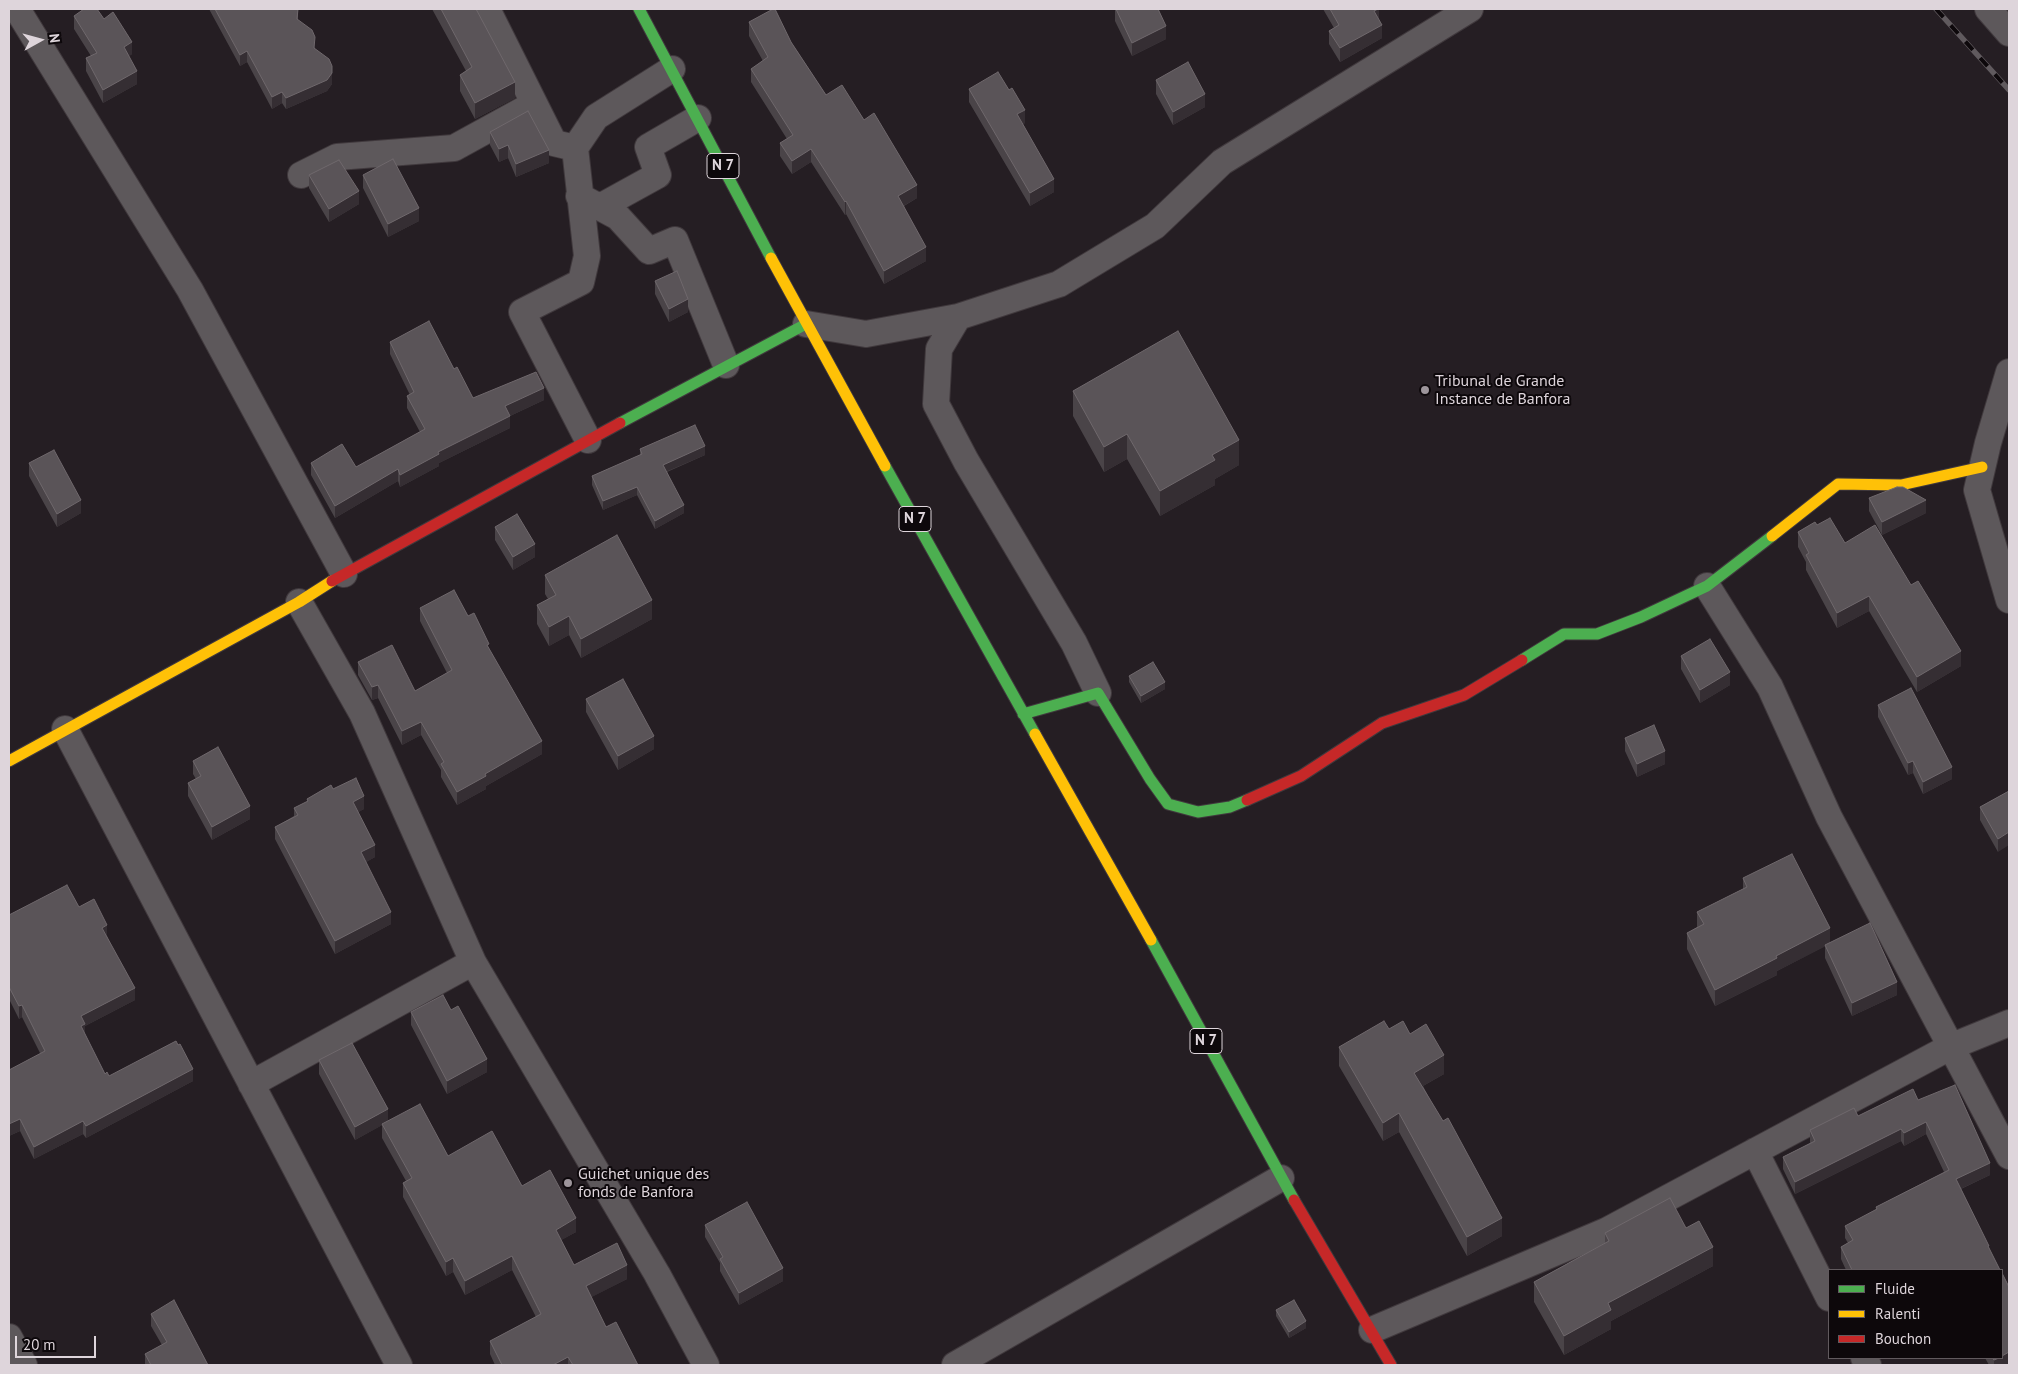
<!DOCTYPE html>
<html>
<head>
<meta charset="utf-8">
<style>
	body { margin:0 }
	#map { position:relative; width:2018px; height:1374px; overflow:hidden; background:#251e23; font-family:"PT Sans",sans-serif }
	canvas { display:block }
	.frame { position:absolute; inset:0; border:10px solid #ded5db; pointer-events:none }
	.legend { position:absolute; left:1828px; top:1269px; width:175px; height:90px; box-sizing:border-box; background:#0d080b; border:1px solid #615a5e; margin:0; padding:6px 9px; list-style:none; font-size:15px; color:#ded5db }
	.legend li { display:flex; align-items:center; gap:10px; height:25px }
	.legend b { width:25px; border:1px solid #615a5e }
	.north { position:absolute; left:15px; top:15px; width:50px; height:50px; -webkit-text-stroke:4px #0d080b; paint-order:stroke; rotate:83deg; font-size:14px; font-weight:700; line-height:20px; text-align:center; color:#ded5db }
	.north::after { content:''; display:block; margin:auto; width:18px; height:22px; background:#ded5db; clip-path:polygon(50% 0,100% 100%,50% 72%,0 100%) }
	.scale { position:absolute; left:15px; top:1336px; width:81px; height:22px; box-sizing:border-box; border:2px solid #ded5db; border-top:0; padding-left:6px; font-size:15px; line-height:18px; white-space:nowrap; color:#ded5db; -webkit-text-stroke:4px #0d080b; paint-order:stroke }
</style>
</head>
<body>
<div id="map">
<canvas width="2018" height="1374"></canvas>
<div class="frame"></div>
<ul class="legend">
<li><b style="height:6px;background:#4caf50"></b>Fluide</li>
<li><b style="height:6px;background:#ffc107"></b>Ralenti</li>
<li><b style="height:6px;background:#c62828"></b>Bouchon</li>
</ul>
<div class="north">N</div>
<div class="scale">20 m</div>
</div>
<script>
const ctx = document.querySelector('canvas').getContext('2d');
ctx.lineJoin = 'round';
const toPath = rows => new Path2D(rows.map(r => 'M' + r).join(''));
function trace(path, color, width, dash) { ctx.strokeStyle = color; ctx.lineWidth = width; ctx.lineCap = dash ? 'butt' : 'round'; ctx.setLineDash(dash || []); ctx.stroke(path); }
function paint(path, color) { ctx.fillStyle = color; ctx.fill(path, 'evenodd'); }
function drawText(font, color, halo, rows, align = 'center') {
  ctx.font = font + ' "PT Sans",sans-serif'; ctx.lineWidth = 4; ctx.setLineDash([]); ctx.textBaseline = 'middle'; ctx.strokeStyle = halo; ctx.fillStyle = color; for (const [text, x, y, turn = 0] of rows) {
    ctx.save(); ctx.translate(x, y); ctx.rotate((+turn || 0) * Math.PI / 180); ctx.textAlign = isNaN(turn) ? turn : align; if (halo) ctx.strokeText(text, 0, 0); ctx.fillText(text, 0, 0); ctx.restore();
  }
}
const street = toPath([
	[17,9,190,290,344,574],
	[487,9,554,143,575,148],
	[1988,9,2009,33],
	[301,175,337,157,454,148,534,104],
	[579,196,618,217,649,251,675,240,726,365],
	[600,207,658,175,648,147,698,118],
	[806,324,866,334,958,317],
	[2009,372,1988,443,1977,490,2009,600],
	[588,440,522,312,581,282,587,256,575,148,596,117,672,69],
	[1707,586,1770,687,1829,817,2009,1156],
	[299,602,362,713,473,962,657,1274,706,1365],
	[1098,693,1074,643,966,461,936,404,939,349,958,317,1059,284,1155,226,1222,162,1470,9],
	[65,729,399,1365],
	[251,1084,473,962],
	[1755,1151,1829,1298],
	[1372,1330,1606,1231,1950,1047,2009,1023],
	[9,1337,24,1365],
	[1864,1358,1868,1365],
	[955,1365,1281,1178]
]);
const fast = toPath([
	[639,9,771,258],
	[620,423,806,324],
	[885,466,1035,734],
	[1522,660,1564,634,1597,634,1641,617,1707,586,1772,536],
	[1023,714,1098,693,1150,779,1168,804,1198,812,1230,807,1247,800],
	[1151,940,1294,1200]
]);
const slow = toPath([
	[771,258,885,466],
	[1772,536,1838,484,1901,485,1982,467],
	[1035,734,1151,940],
	[9,761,299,602,332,581]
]);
const jam = toPath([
	[332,581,620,423],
	[1247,800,1301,776,1382,723,1464,695,1522,660],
	[1294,1200,1391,1365]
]);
trace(street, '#40393d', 28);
trace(fast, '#40393d', 13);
trace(slow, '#40393d', 13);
trace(jam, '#40393d', 13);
trace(street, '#5d585b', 26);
trace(fast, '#4caf50', 11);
trace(slow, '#ffc107', 11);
trace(jam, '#c62828', 11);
const rail = toPath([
	[1936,9,2009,90]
]);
trace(rail, '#605a5e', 5.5);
trace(rail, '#0d080b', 4, [11]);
paint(toPath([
	[209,9,298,9,298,20,332,77,332,84,327,91,286,109,282,103,272,109,247,62,240,66],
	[432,9,476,9,515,98,475,119,460,91,460,75,466,71],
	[1115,9,1158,9,1166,39,1132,56,1115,21],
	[1323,9,1379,9,1379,19,1382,38,1340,62,1329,44,1329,31,1334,28],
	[74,16,104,19,132,54,129,56,137,84,103,103,86,71,86,58,91,56,74,29],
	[749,22,791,42,826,95,864,120,917,198,904,206,926,261,884,284,846,214,845,215,811,162,792,174,780,156,780,143,787,139,751,82,751,69,763,61,749,36],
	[1156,80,1205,107,1173,125,1156,94],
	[969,89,1025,123,1023,124,1054,192,1030,206,969,102],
	[490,132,549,163,516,177,508,158,499,162,490,145],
	[309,175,359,204,329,222,309,188],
	[363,175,419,221,388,237,363,188],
	[655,281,688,312,669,322,655,294],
	[390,342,454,369,473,398,544,400,510,416,510,428,439,463,439,466,400,487,398,481,335,518,311,475,311,463,356,467,420,432,407,408,407,396,410,395,390,354],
	[1073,391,1239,465,1215,479,1215,485,1160,516,1127,459,1104,472,1073,416],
	[640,449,705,455,667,472,684,513,655,529,637,495,603,510,592,485,592,476,640,455],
	[29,463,81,513,57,527,29,476],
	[1869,498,1926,513,1882,535,1869,511],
	[1817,525,1845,543,1961,666,1917,692,1869,611,1837,628,1806,570,1806,562,1798,547,1798,532],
	[495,527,535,557,513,570,495,540],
	[545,575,652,619,581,658,569,635,549,646,537,624,537,605,548,599,545,594],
	[420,608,468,616,489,649,542,754,486,786,486,789,457,805,441,777,441,770,421,735,402,745,378,698,372,700,358,675,358,662,415,691,447,673,420,621],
	[1681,656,1730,685,1700,703,1681,669],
	[1129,676,1165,689,1141,703,1129,682],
	[586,699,654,749,618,770,586,712],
	[1878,705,1952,779,1923,794,1913,773,1908,775,1878,717],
	[1625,738,1665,764,1637,777,1625,751],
	[193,761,250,819,212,840,188,796,188,783,196,779,193,774],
	[333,789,364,809,358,812,375,857,366,862,391,924,335,954,275,839,275,827,294,816,294,808,307,802,307,799],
	[2009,791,1998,852,1980,820,1980,807],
	[1743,878,1830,943,1897,995,1852,1016,1825,958,1825,946,1777,971,1777,975,1715,1006,1687,949,1687,933,1697,927,1697,912,1743,889],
	[79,907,107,936,135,1000,85,1026,85,1034,105,1074,109,1076,193,1081,86,1138,83,1134,34,1159,20,1131,9,1136,40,1053,22,1017,19,1019,9,999,9,915],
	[411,1012,487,1072,447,1094,411,1025],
	[1389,1029,1410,1034,1444,1074,1423,1086,1502,1236,1467,1256,1399,1132,1383,1141,1339,1066,1339,1047],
	[319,1060,388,1121,448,1156,522,1186,576,1232,561,1240,574,1265,627,1279,591,1297,606,1327,638,1365,495,1365,490,1354,490,1341,536,1317,512,1270,465,1295,453,1272,446,1276,403,1197,403,1183,406,1181,382,1138,382,1125,355,1140,319,1074],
	[1918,1100,1990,1175,1961,1189,1989,1249,2000,1270,1846,1270,1841,1259,1841,1247,1848,1243,1845,1238,1845,1226,1876,1210,1876,1207,1944,1172,1926,1134,1904,1146,1901,1141,1795,1194,1783,1169,1783,1157,1810,1143,1810,1130],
	[705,1225,783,1281,739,1305,720,1271,720,1263,705,1237],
	[1686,1228,1713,1266,1611,1321,1611,1329,1564,1355,1534,1302,1534,1282,1605,1243,1605,1233],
	[2009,1287,2009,1365,1989,1365,1985,1358,2002,1358],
	[1276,1310,1306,1328,1289,1338,1276,1316],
	[151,1314,208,1365,145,1365,145,1354,162,1345,151,1326]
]), '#4a4448');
paint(toPath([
	[1379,9,1379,21,1374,11],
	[1382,25,1382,38,1340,62,1340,48],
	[1166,26,1166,39,1132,56,1132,43],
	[132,42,132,54,124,60,124,47],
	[247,51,247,62,240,66,240,55],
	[332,66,332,84,327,91,286,109,286,98],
	[137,71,137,84,103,103,103,90],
	[515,82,515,98,475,119,475,103],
	[282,92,282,103,272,109,272,97],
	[1205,94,1205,107,1173,125,1173,112],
	[1025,110,1025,123,1017,127,1017,114],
	[508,145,508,158,499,162,499,149],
	[811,149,811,162,792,174,792,161],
	[549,150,549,163,516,177,516,164],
	[1054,179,1054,192,1030,206,1030,193],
	[917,185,917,198,898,209,898,196],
	[359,191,359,204,329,222,329,209],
	[846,201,846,214,845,215,845,202],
	[419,208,419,221,388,237,388,224],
	[926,247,926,261,884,284,884,271],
	[688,299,688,312,669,322,669,309],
	[544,388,544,400,510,416,510,428,439,463,439,466,400,487,400,475,438,452,505,406],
	[1127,434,1127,459,1104,472,1104,447],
	[1239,440,1239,465,1215,479,1215,485,1160,516,1160,491,1212,455],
	[705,446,705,455,663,473,663,465],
	[398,469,398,481,335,518,335,506],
	[637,487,637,495,603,510,603,501],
	[81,500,81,513,57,527,57,514],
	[1926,500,1926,513,1882,535,1882,522],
	[684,505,684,513,655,529,655,521],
	[535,544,535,557,513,570,513,557],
	[1869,596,1869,611,1837,628,1837,613],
	[652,600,652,619,581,658,581,639],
	[569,616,569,635,549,646,549,627],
	[1961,651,1961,666,1917,692,1917,677],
	[1730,672,1730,685,1700,703,1700,690],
	[1165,682,1165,689,1141,703,1141,696],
	[378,685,378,698,372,700,372,687],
	[421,722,421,735,402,745,402,731],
	[654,736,654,749,618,770,618,756],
	[542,741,542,754,486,786,486,789,457,805,457,792,485,774],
	[1665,751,1665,764,1637,777,1637,764],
	[1913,761,1913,773,1908,775,1908,763],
	[1952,767,1952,779,1923,794,1923,782],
	[364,796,364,809,353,815,353,802],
	[250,806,250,819,212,840,212,827],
	[2009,832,2009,845,1998,852,1998,839],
	[375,845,375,857,361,865,361,852],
	[391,912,391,924,335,954,335,941],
	[107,925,107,938,102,928],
	[1830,928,1830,944,1777,971,1777,975,1715,1006,1715,990,1776,956],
	[1897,982,1897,995,1852,1016,1852,1003],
	[135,988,135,1000,85,1026,85,1036,81,1038,81,1016],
	[22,1005,22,1017,19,1019,19,1006],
	[1444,1055,1444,1074,1414,1091,1414,1073],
	[487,1059,487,1072,447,1094,447,1081],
	[193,1069,193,1081,86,1138,86,1126],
	[388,1109,388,1122,355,1140,355,1127],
	[1399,1113,1399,1132,1383,1141,1383,1123],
	[20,1119,20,1131,9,1136,9,1124],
	[83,1121,83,1134,34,1159,34,1147],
	[1926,1122,1926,1134,1904,1146,1904,1133],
	[1901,1129,1901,1141,1795,1194,1795,1182],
	[1990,1163,1990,1175,1956,1191,1956,1179],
	[576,1218,576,1232,556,1243,556,1230],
	[1502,1218,1502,1236,1467,1256,1467,1237],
	[1713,1247,1713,1266,1611,1321,1611,1329,1564,1355,1564,1336,1608,1303],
	[512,1256,512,1270,465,1295,465,1281],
	[453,1258,453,1272,446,1276,446,1262],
	[627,1265,627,1279,586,1300,586,1286],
	[783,1268,783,1281,739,1305,739,1293],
	[1306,1321,1306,1328,1289,1338,1289,1332],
	[2009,1352,2009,1365,1994,1365,1994,1360,1999,1358,2002,1358,2002,1356],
	[568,1357,568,1365,553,1365]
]), '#352e33');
const building = toPath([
	[84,9,97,9,104,19,113,12,132,42,124,47,137,71,103,90,86,58,97,53,74,16,84,9],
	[215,9,298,9,297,19,312,30,315,37,314,48,329,59,332,66,332,73,327,80,286,98,282,92,272,97,247,51,240,55,215,9],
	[441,9,476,9,515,82,475,103,460,75,472,67,441,9],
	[773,9,775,9,791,42,826,95,842,85,864,120,874,113,917,185,898,196,926,247,884,271,846,201,845,202,811,149,792,161,780,143,793,135,751,69,768,57,749,22,773,9],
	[1116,9,1158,9,1166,26,1132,43,1116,9],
	[1330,9,1378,9,1374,11,1382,25,1340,48,1329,31,1339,25,1330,9],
	[1188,62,1205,94,1173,112,1156,80,1188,62],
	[998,72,1009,90,1012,88,1025,110,1017,114,1054,179,1030,193,969,89,998,72],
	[528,111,549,150,516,164,508,145,499,149,490,132,528,111],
	[393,159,419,208,388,224,363,175,393,159],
	[339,160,359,191,329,209,309,175,339,160],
	[677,271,688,299,669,309,655,281,677,271],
	[429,321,454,369,457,367,473,398,536,372,544,388,505,406,510,416,438,452,439,454,400,475,398,469,335,506,311,463,342,444,356,467,425,429,407,396,414,392,390,342,429,321],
	[1178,331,1239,440,1212,455,1215,460,1160,491,1127,434,1104,447,1073,391,1178,331],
	[695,425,705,446,663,465,684,505,655,521,637,487,603,501,592,476,642,454,640,449,695,425],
	[54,450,81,500,57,514,29,463,54,450],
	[1897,487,1903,487,1926,500,1882,522,1869,498,1897,487],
	[517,514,535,544,513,557,495,527,517,514],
	[1830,518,1845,543,1875,525,1911,585,1918,581,1961,651,1917,677,1869,596,1837,613,1806,555,1809,553,1798,532,1815,522,1817,525,1830,518],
	[617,535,652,600,581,639,569,616,549,627,537,605,556,595,545,575,617,535],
	[454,590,468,616,474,613,489,644,487,645,542,741,485,774,486,776,457,792,441,764,444,762,421,722,402,731,378,685,372,687,358,662,392,645,415,691,452,670,420,608,454,590],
	[1710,639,1730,672,1700,690,1681,656,1710,639],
	[1153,662,1165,682,1141,696,1129,676,1153,662],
	[623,679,654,736,618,756,586,699,623,679],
	[1911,688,1952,767,1923,782,1913,761,1908,763,1878,705,1911,688],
	[1654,725,1665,751,1637,764,1625,738,1654,725],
	[218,747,250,806,212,827,188,783,201,776,193,761,218,747],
	[356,778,364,796,353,802,375,845,361,852,391,912,335,941,275,827,298,815,294,808,308,801,307,799,331,785,333,789,356,778],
	[2009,791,2009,832,1998,839,1980,807,2009,791],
	[1792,854,1830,928,1776,956,1777,958,1715,990,1687,933,1704,924,1697,912,1747,887,1743,878,1792,854],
	[67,885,79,907,94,899,107,925,102,928,135,988,81,1016,85,1024,81,1026,105,1074,107,1072,109,1076,176,1041,178,1045,180,1044,193,1069,86,1126,83,1121,34,1147,20,1119,9,1124,9,1070,45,1051,22,1005,19,1006,9,987,9,915,67,885],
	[1870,923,1897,982,1852,1003,1825,945,1870,923],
	[443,995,451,1010,458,1006,487,1059,447,1081,411,1012,443,995],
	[1384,1021,1389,1029,1403,1021,1410,1034,1426,1024,1444,1055,1414,1073,1443,1121,1448,1118,1502,1218,1467,1237,1399,1113,1383,1123,1339,1047,1384,1021],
	[352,1043,388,1109,355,1127,319,1060,352,1043],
	[1955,1085,1990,1163,1956,1179,1989,1246,1988,1246,2000,1270,1852,1270,1841,1247,1853,1240,1845,1226,1877,1209,1876,1207,1949,1170,1926,1122,1904,1133,1901,1129,1795,1182,1783,1157,1815,1141,1810,1130,1854,1108,1858,1116,1913,1089,1918,1100,1955,1085],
	[420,1104,448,1156,492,1131,522,1186,550,1170,576,1218,556,1230,574,1265,617,1243,627,1265,586,1286,606,1327,616,1322,638,1365,573,1365,568,1357,553,1365,502,1365,490,1341,541,1314,512,1256,465,1281,453,1258,446,1262,403,1183,412,1178,382,1124,420,1104],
	[1670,1198,1686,1228,1699,1221,1713,1247,1608,1303,1611,1310,1564,1336,1534,1282,1609,1241,1605,1233,1670,1198],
	[747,1202,783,1268,739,1293,720,1259,723,1257,705,1225,747,1202],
	[2002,1273,2009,1287,2009,1352,2002,1356,2002,1273],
	[174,1300,208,1365,151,1365,145,1354,167,1342,151,1314,174,1300],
	[1294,1300,1306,1321,1289,1332,1276,1310,1294,1300],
	[1992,1358,1999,1358,1994,1360,1992,1358]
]);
paint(building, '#5a5458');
trace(building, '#6f686c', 1);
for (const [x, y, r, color] of [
	[1425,390,5,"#9d959b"],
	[568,1183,5,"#9d959b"]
]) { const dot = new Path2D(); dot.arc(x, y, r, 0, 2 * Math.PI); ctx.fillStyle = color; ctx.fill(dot); trace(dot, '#0d080b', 2); }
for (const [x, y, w] of [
	[723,166,32],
	[915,519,32],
	[1206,1041,32]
]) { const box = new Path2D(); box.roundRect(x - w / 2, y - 12.5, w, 25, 4); ctx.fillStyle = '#0d080b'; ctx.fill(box); trace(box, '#ded5db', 1); }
drawText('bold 15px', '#ded5db', null, [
	["N 7",723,166],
	["N 7",915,519],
	["N 7",1206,1041]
]);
drawText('16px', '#ded5db', '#0d080b', [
	["Tribunal de Grande",1435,381],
	["Instance de Banfora",1435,399],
	["Guichet unique des",578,1174],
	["fonds de Banfora",578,1192]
], 'left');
</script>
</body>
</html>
